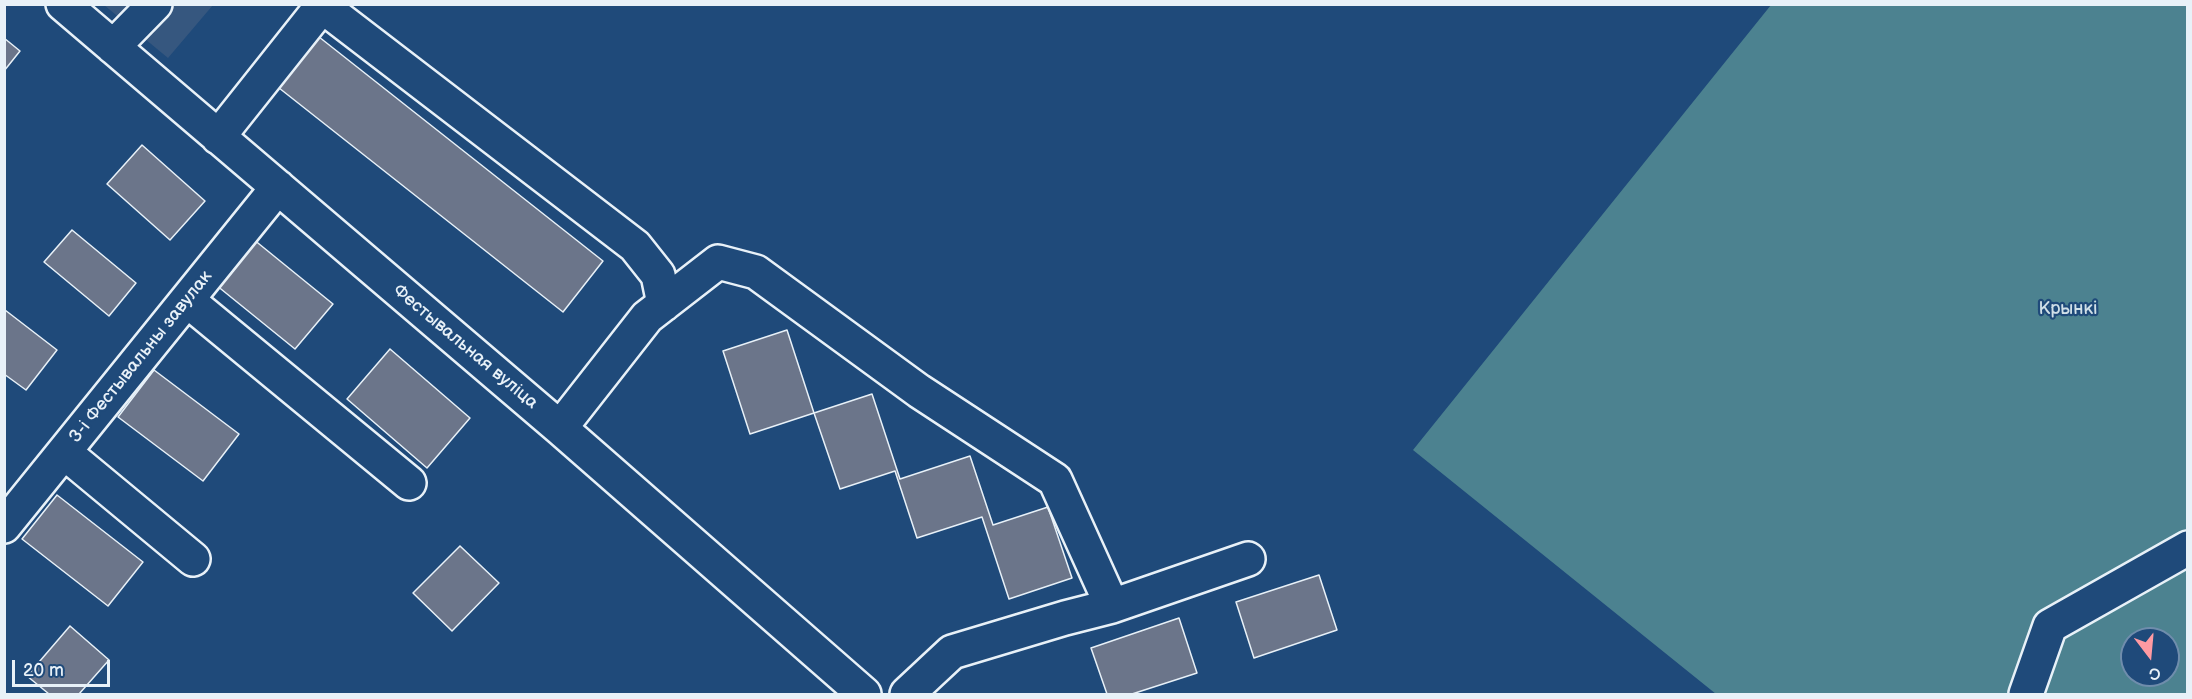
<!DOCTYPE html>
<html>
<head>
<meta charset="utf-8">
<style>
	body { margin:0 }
	#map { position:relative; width:2192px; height:699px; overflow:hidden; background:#1f4a7a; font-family:"Balsamiq Sans",sans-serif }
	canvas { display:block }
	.frame { position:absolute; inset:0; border:6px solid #e8f1f8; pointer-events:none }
	.north { position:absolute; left:2120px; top:627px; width:60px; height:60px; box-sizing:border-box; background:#1f4a7a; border:2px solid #6f8dac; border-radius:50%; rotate:164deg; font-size:16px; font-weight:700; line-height:24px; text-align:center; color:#e8f1f8 }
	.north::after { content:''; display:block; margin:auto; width:21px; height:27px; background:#ff9aa2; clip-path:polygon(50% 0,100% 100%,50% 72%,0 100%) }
	.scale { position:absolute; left:12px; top:660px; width:98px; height:27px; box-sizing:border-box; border:3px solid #e8f1f8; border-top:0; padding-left:8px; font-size:18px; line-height:21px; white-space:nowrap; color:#e8f1f8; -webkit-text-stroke:4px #1f4a7a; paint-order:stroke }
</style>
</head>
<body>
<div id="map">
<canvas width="2192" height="699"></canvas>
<div class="frame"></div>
<div class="north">С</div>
<div class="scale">20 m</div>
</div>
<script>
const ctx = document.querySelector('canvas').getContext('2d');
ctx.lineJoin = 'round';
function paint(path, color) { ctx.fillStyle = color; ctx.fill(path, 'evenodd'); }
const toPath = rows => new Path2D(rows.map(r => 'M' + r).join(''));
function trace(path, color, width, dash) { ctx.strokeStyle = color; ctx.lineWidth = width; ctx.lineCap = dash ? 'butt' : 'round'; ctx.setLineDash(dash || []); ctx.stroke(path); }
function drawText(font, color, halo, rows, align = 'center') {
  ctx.font = font + ' "Balsamiq Sans",sans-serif'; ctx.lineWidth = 4.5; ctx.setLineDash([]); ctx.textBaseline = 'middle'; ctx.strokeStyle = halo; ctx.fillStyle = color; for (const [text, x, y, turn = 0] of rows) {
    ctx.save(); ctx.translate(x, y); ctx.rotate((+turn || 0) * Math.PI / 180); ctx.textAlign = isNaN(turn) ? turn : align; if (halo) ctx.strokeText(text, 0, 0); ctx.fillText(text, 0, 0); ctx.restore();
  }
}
paint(toPath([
	[104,5,213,5,168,58]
]), '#36577f');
paint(toPath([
	[1771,5,2187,5,2187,694,1716,694,1413,450],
	[2132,639,2168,639,2168,675,2132,675]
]), '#4c8290');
const building = toPath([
	[314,33,603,261,563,312,274,84,314,33],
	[4,38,20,51,4,71,4,38],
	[142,145,205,201,170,240,107,184,142,145],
	[72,230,136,283,109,316,44,262,72,230],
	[253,239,333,304,295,349,216,285,253,239],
	[5,310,57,350,26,390,4,374,5,310],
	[787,330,814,413,750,434,723,351,787,330],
	[390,349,470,418,427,468,347,399,390,349],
	[154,370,239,434,203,481,118,417,154,370],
	[872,394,900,479,970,456,993,525,1048,507,1072,578,1009,599,982,517,917,538,895,471,840,489,814,413,872,394],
	[57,495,143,562,108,606,22,539,57,495],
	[460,546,499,583,452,631,413,593,460,546],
	[1319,575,1337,630,1254,658,1236,602,1319,575],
	[1179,618,1197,673,1132,694,1107,694,1091,648,1179,618],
	[70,626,109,660,79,694,49,694,27,676,70,626]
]);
paint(building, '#6b758a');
trace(building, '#e8f1f8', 1.5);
const minor = toPath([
	[63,4,560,428,864,694],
	[113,47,155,4],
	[218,137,322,6,635,246,658,275,664,304],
	[187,300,409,483],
	[560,428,647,317,718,262,756,272,919,391,1055,480,1112,606,1065,618,952,652,907,694],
	[64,452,193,559],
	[4,526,278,187],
	[1112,606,1248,559],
	[2026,694,2050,626,2188,548]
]);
trace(minor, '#e8f1f8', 38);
trace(minor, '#1f4a7a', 33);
drawText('18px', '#d1e0e8', '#1f4a7a', [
	["Крынкі",2068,309]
]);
drawText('18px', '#e8f1f8', '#1f4a7a', [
	["Фестывальная вуліца",465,347,40],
	["3-і Фестывальны завулак",141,357,-51]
]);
</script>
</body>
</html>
